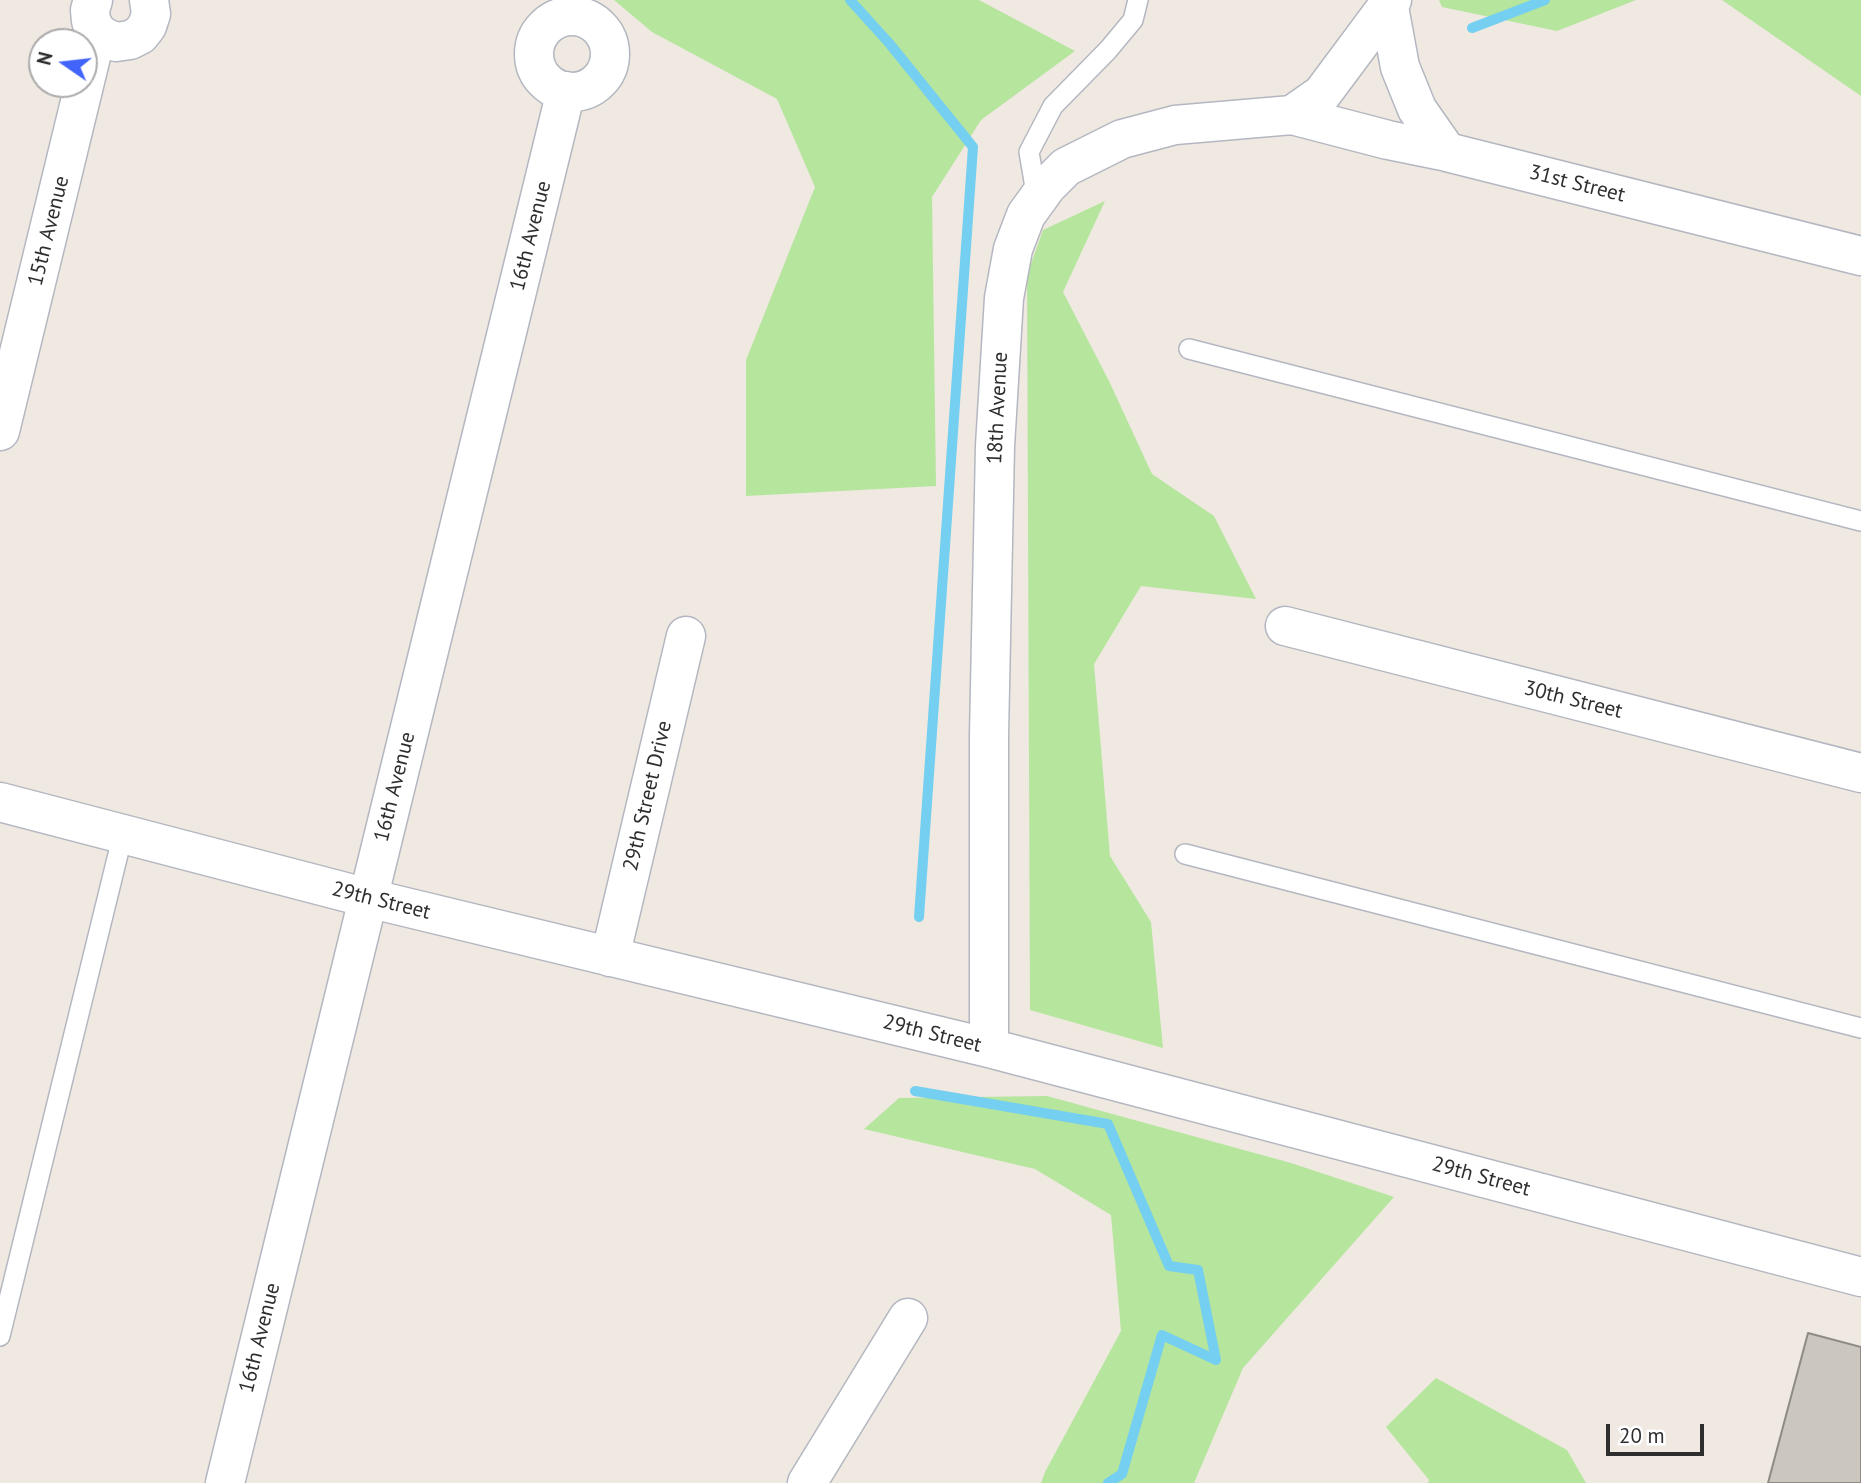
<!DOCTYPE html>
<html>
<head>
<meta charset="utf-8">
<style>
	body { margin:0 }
	#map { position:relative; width:1861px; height:1483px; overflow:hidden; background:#efe9e1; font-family:"PT Sans",sans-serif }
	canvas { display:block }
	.north { position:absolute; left:28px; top:28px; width:70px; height:70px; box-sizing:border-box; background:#fff; border:2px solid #ababab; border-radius:50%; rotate:284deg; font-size:19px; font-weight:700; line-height:28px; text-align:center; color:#2e2e2e }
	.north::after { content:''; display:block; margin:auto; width:24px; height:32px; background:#4264fb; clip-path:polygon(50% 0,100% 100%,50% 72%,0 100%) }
	.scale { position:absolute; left:1606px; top:1424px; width:98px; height:32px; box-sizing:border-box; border:4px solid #2e2e2e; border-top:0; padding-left:9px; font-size:21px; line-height:24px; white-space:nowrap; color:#2e2e2e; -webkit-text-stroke:5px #fff; paint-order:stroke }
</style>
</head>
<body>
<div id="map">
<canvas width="1861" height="1483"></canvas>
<div class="north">N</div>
<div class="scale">20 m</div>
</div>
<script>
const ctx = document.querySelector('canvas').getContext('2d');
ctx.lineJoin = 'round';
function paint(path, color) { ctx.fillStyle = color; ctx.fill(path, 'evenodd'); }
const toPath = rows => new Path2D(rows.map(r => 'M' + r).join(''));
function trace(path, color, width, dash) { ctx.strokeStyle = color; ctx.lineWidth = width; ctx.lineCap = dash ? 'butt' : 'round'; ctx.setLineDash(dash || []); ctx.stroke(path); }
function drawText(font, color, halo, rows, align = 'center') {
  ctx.font = font + ' "PT Sans",sans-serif'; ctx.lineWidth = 5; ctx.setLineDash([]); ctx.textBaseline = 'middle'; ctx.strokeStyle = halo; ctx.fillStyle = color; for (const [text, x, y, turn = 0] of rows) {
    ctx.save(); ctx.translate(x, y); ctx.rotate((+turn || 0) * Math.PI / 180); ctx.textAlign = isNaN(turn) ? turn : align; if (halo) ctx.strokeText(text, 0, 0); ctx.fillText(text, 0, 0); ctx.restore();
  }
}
paint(toPath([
	[614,0,979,0,1075,51,981,120,932,197,936,486,746,496,746,360,815,187,777,99,652,32],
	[1439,0,1636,0,1557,31,1442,7],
	[1722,0,1861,0,1861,96],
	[1105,201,1063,292,1109,381,1152,474,1214,516,1256,599,1141,586,1094,664,1110,856,1151,922,1163,1048,1030,1010,1027,275,1043,230],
	[1047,1096,1291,1163,1394,1197,1243,1368,1194,1483,1041,1483,1045,1472,1121,1331,1111,1215,1035,1169,864,1129,899,1098],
	[1436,1378,1567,1450,1586,1483,1428,1483,1429,1480,1386,1427]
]), '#b6e59e');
trace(toPath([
	[850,0,889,43,973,147,919,917],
	[1472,28,1545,0],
	[915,1091,1108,1124,1169,1266,1198,1270,1216,1360,1162,1335,1122,1474,1108,1483]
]), '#75cff0', 10);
const building = toPath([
	[1808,1333,1861,1347,1861,1483,1768,1483,1808,1333]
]);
paint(building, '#cbc7bf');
trace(building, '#8e8b86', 2);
const lane = toPath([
	[1037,199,1029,152,1053,106,1108,50,1133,20,1138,0],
	[1189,349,1861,521],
	[1185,854,1861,1028],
	[0,1336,123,834]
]);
const street = toPath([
	[93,0,90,10,91,21,97,32,106,38,116,42,130,40,140,35,147,26,151,14,149,0],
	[1389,7,1400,67,1417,109,1447,152],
	'534 54a38 38 0 1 1 76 0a38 38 0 1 1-76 0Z',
	[1292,115,1388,140,1447,152,1861,256],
	[0,431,97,32],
	[1285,626,1861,773],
	[0,802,368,898,989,1048,1861,1277],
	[610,957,686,636],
	[989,1048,989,736,995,446,1004,298,1013,249,1026,215,1047,186,1066,167,1122,139,1175,125,1292,115,1322,94,1392,0],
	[225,1483,566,91],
	[807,1483,908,1318]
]);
trace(lane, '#b4b7c1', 22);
trace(street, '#b4b7c1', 41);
trace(lane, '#fff', 19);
trace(street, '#fff', 38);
drawText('21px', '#2e2e2e', '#fff', [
	["31st Street",1577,184,14],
	["15th Avenue",49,231,-76],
	["16th Avenue",531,236,-76],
	["18th Avenue",998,408,-87],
	["30th Street",1573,700,14],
	["16th Avenue",395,787,-76],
	["29th Street Drive",648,796,-77],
	["29th Street",381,901,14],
	["29th Street",932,1034,14],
	["29th Street",1481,1177,15],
	["16th Avenue",260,1338,-76]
]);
</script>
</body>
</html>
